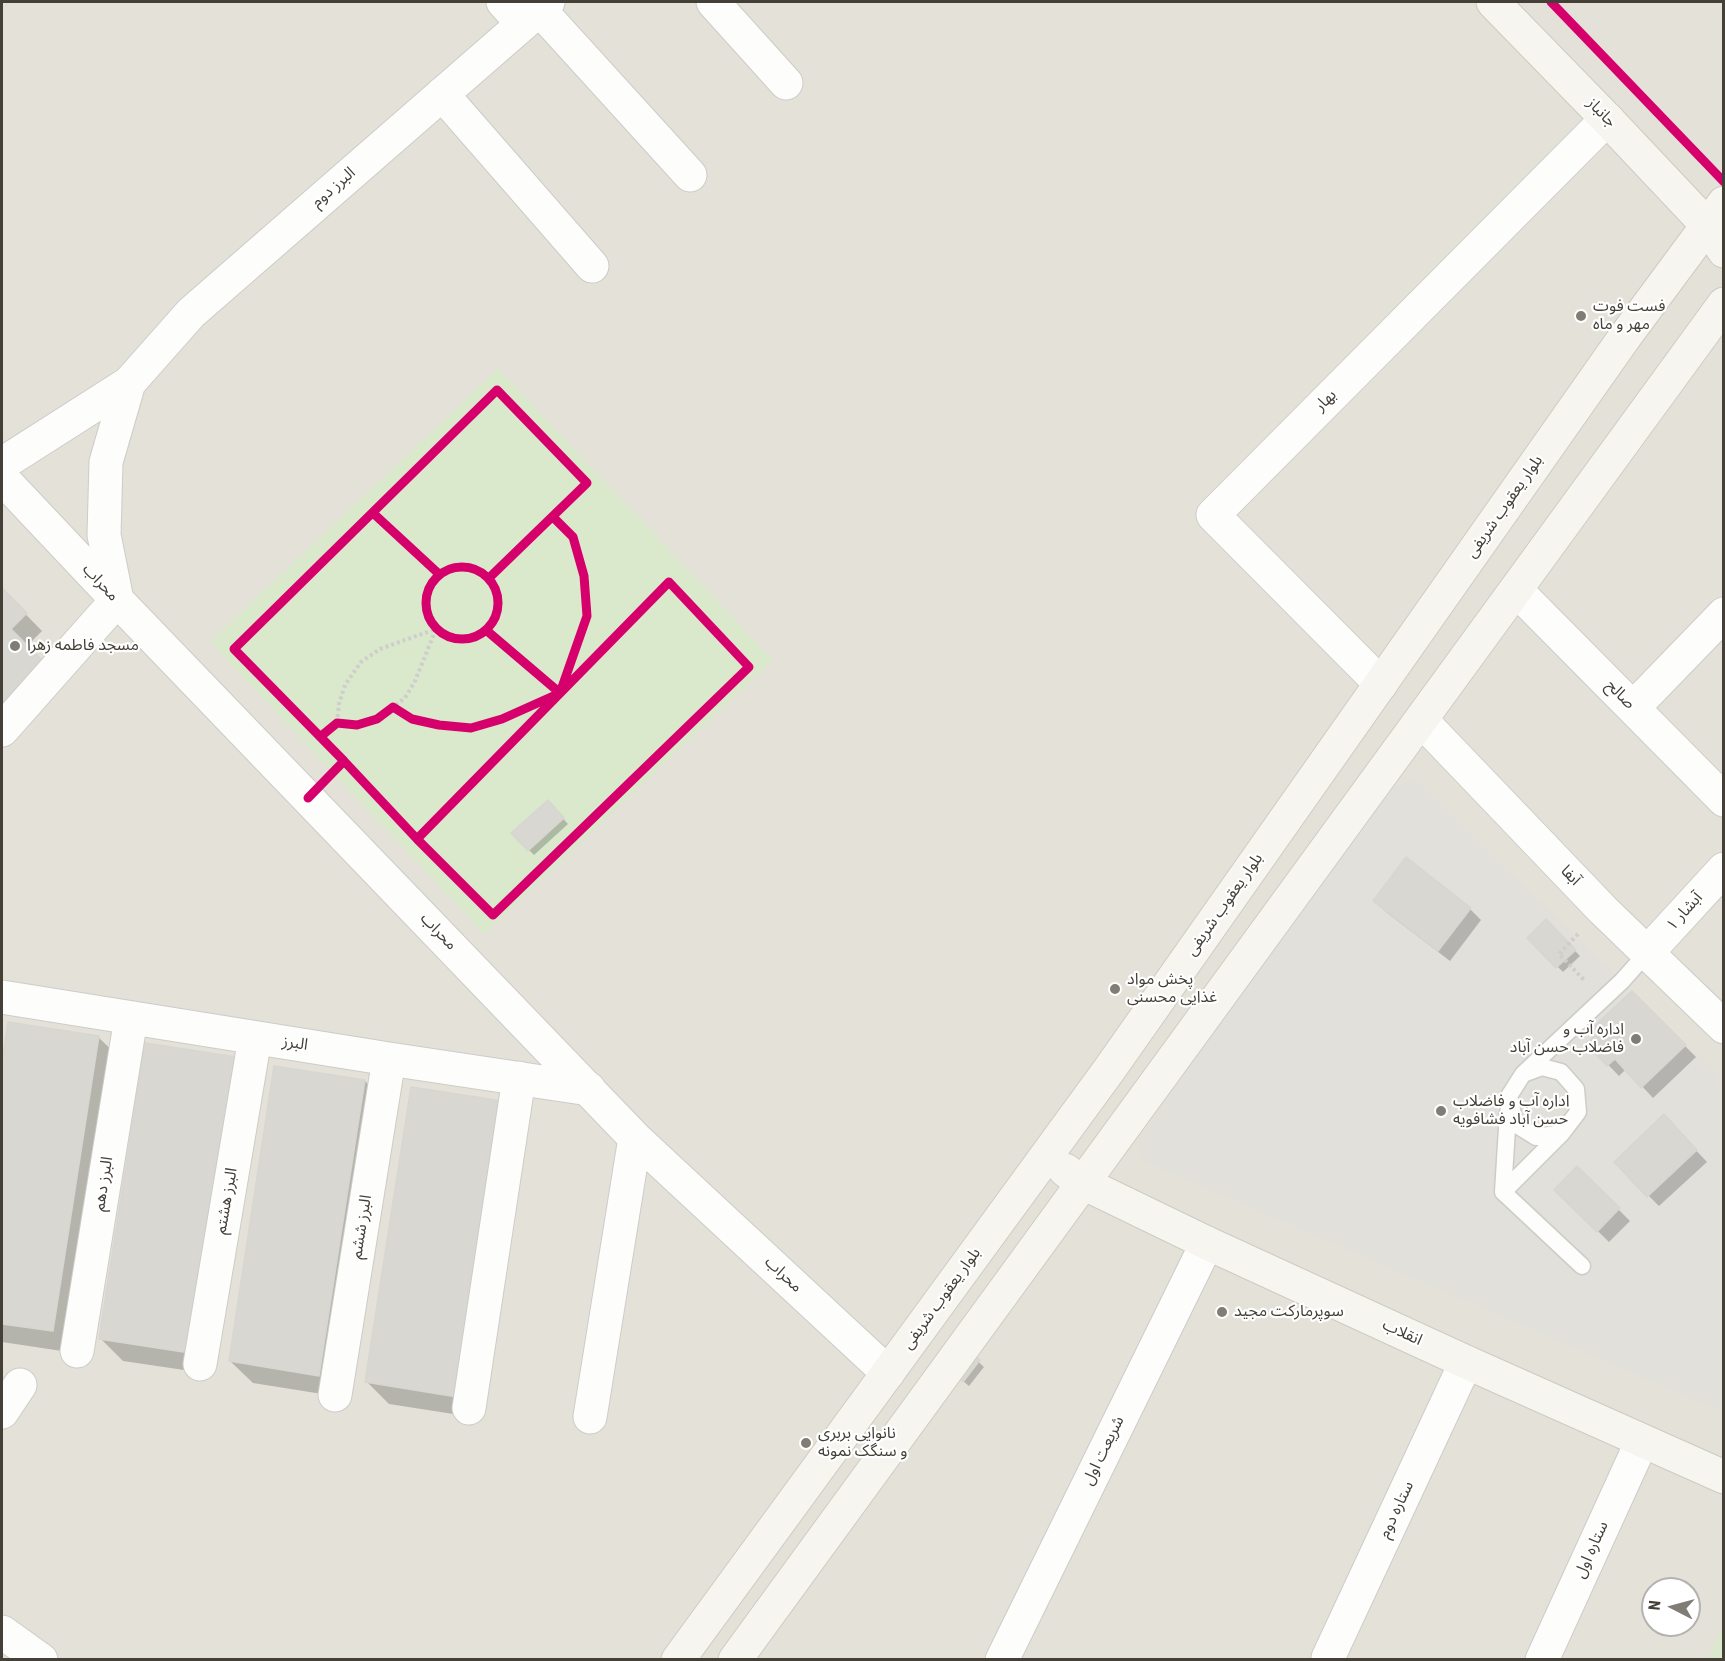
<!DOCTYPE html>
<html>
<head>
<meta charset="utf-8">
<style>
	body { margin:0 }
	#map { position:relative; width:1725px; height:1661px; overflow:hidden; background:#efefea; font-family:"Roboto Condensed",sans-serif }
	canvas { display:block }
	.frame { position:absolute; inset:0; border:3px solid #444037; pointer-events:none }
	.north { position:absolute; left:1641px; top:1577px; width:60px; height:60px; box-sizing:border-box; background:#fff; border:2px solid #b4b3af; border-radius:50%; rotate:276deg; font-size:16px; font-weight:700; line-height:24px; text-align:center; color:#444037 }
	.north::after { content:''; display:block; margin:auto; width:21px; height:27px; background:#807d76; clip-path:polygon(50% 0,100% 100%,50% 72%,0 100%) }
</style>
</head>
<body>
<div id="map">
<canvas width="1725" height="1661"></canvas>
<div class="frame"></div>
<div class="north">N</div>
</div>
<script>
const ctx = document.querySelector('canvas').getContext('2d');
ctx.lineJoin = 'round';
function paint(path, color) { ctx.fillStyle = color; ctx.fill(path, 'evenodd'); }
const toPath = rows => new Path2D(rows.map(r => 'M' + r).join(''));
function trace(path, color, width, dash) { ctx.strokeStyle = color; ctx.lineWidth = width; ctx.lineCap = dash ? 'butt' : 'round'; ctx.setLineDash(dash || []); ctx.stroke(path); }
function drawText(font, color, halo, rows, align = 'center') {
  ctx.font = font + ' "Roboto Condensed","Noto Sans Arabic",sans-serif'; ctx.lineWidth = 4.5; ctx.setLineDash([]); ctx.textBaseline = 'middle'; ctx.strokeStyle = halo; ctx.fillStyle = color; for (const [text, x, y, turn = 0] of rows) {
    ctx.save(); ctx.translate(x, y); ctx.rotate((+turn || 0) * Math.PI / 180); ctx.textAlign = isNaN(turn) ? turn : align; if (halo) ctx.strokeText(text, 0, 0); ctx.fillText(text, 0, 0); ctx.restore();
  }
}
paint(toPath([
	[2,2,1723,2,1723,1659,2,1660],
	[1653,1589,1689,1589,1689,1625,1653,1625]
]), '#e3e1d8');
paint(toPath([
	[1413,779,1632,991,1723,1081,1723,1412,1142,1160,1139,1140,1382,793]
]), '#e2e0db');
paint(toPath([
	[498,368,773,660,484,934,210,642],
	[1723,1626,1723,1659,1708,1659]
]), '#dae8cc');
paint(toPath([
	[2,590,42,631,26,647,2,722],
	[548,802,568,824,534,855,513,834],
	[1375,901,1470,909,1481,920,1450,961,1386,912],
	[1546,921,1580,956,1563,972,1529,938],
	[1632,993,1696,1057,1653,1098,1626,1069,1619,1076,1588,1044],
	[9,1024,98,1037,121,1059,75,1353,2,1342,2,1072],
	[257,1081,211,1374,123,1361,100,1338],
	[365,1081,387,1104,341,1397,253,1383,230,1361],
	[413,1089,479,1418,389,1404,367,1382],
	[1675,1128,1707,1162,1659,1206,1648,1195],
	[1577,1168,1630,1221,1609,1242,1556,1190],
	[969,1353,984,1367,969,1386,958,1377]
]), '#0003');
const building = toPath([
	[2,588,27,613,11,629,45,663,2,706,2,588],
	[548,800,564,818,528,851,511,833,548,800],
	[1406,857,1471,908,1438,951,1373,901,1406,857],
	[1546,919,1576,950,1556,968,1527,938,1546,919],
	[1632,991,1686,1045,1641,1088,1615,1059,1607,1066,1586,1044,1596,1034,1591,1029,1632,991],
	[8,1022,99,1036,53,1331,2,1324,2,1062,8,1022],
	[145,1043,236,1057,190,1353,99,1339,145,1043],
	[274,1066,365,1080,319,1376,229,1361,274,1066],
	[411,1087,502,1101,457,1397,365,1382,411,1087],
	[1664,1114,1697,1150,1647,1197,1614,1162,1664,1114],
	[1577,1166,1620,1208,1597,1232,1554,1190,1577,1166],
	[969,1351,980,1360,963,1382,951,1372,969,1351]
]);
paint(building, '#d9d7d2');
trace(building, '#d7d6d0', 1.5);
const lane = toPath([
	[1523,1074,1542,1067,1561,1072,1576,1089,1578,1112,1562,1133,1536,1137,1515,1124,1509,1096,1523,1074,1622,981,1646,954],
	[1503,1192,1582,1266],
	[1503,1192,1508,1112],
	[1503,1192,1562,1133]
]);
const street = toPath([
	[503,2,523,24],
	[713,2,786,83],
	[539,9,690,175],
	[442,94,592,266],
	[2,464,129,383,191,313,548,2],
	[2,478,117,600,635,1138,888,1373],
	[1516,590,1724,800],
	[1381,684,1213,515,1607,119],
	[1633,708,1724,614],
	[1421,720,1603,910,1724,1027],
	[2,730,117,600,104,535,106,462,129,383],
	[1646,954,1724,869],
	[2,997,389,1059,589,1089],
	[77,1351,131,1018],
	[200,1364,255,1038],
	[335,1395,389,1059],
	[469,1408,519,1078],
	[2,1412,20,1385],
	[590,1417,635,1138],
	[2,1632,41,1660],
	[1328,1658,1466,1362],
	[1002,1660,1207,1243],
	[1542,1660,1642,1441]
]);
const secondary = toPath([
	[1493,2,1607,119,1707,225,1724,251],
	[1065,1170,1083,1183,1207,1243,1466,1362,1724,1477],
	[678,1660,1109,1070,1624,338,1724,203],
	[735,1660,1724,304]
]);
trace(lane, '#cdccc8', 19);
trace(street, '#cdccc8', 35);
trace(secondary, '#ceccc1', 35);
trace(toPath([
	[337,723,339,704,345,685,361,662,380,649,436,629,415,681,405,698,393,707],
	[1578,934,1559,954,1584,980]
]), '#d0cecb', 4, [3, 3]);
trace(lane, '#fdfdfc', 16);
trace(street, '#fdfdfc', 33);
trace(secondary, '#f6f5ef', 33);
trace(toPath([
	[1551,2,1724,182],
	[373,513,439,574],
	'426 603a36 36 0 1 1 72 0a36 36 0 1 1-72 0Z',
	[669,582,749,667,493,915,417,839,669,582],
	[486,630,560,693],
	[320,737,337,723,357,725,377,719,393,707,412,719,439,725,471,728,502,719,560,693,587,616,584,576,573,537,553,517],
	[344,761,417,839],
	[308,798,344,761,234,649,497,390,587,483,489,578]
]), '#d6006c', 9);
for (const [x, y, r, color] of [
	[1581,316,6,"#807d76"],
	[15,646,6,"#807d76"],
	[1115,989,6,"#807d76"],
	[1636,1039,6,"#807d76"],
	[1441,1111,6,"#807d76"],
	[1222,1312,6,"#807d76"],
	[806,1443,6,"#807d76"]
]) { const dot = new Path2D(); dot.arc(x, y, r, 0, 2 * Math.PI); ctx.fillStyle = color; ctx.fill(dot); trace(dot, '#fff', 2); }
drawText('16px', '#444037', '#fff', [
	["جانباز",1601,113,46],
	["البرز دوم",334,188,-41],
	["بهار",1326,401,-45],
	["بلوار یعقوب شریفی",1505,507,-55],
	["محراب",100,583,47],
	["صالح",1620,695,45],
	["آبفا",1570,876,46],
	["بلوار یعقوب شریفی",1225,905,-55],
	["آبشار ۱",1685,912,-48],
	["محراب",438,932,46],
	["البرز",295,1044,9],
	["البرز دهم",104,1184,-81],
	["البرز هشتم",227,1201,-80],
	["البرز ششم",362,1227,-81],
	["محراب",783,1275,43],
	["بلوار یعقوب شریفی",942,1299,-54],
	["انقلاب",1402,1333,25],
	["شریعت اول",1104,1451,-64],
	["ستاره دوم",1397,1510,-65],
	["ستاره اول",1592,1550,-66]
]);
drawText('16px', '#444037', '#fff', [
	["فست فوت",1593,307],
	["مهر و ماه",1593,325],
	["مسجد فاطمه زهرا",27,646],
	["پخش مواد",1127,980],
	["غذایی محسنی",1127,998],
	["اداره آب و",1624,1030,"right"],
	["فاضلاب حسن آباد",1624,1048,"right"],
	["اداره آب و فاضلاب",1453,1102],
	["حسن آباد فشافویه",1453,1120],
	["سوپرمارکت مجید",1234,1312],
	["نانوایی بربری",818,1434],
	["و سنگک نمونه",818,1452]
], 'left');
</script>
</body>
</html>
